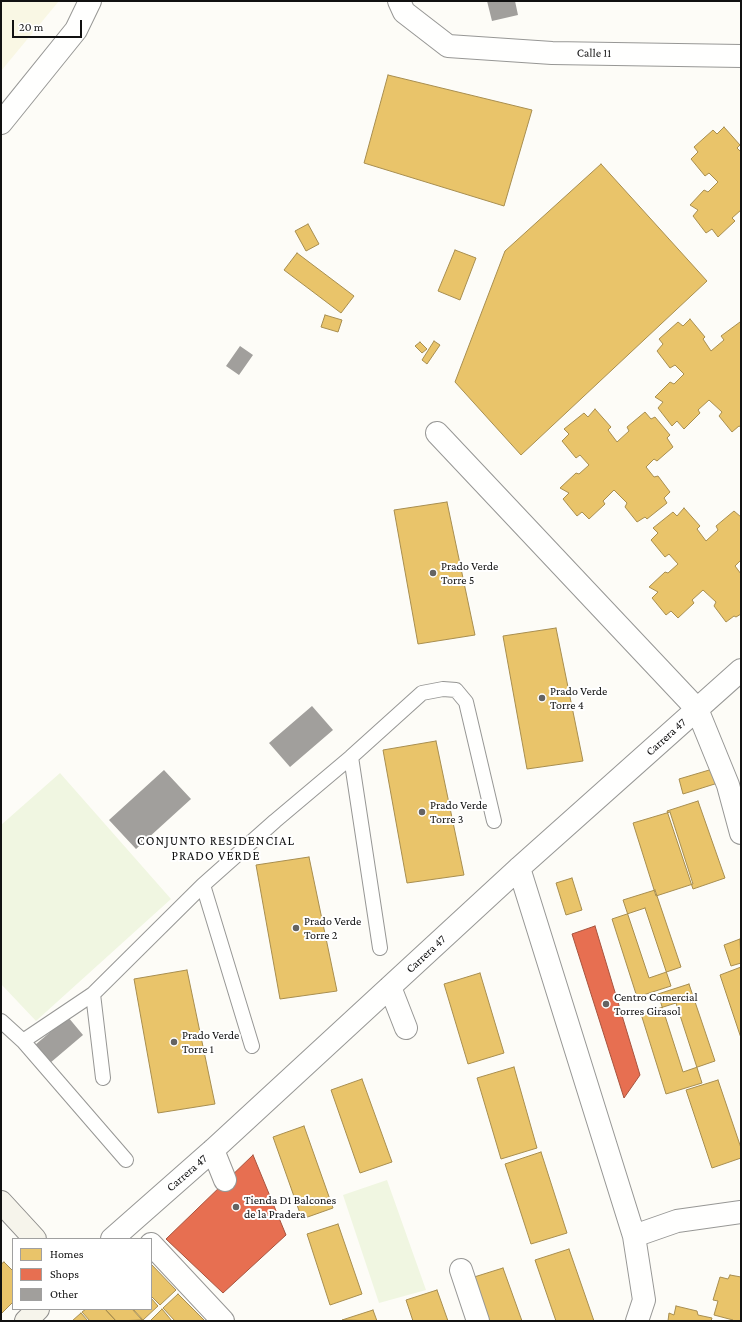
<!DOCTYPE html>
<html>
<head>
<meta charset="utf-8">
<style>
	body { margin:0 }
	#map { position:relative; width:742px; height:1322px; overflow:hidden; background:#fdfcf7; font-family:"Crimson Pro",serif }
	canvas { display:block }
	.frame { position:absolute; inset:0; border:2px solid #111; pointer-events:none }
	.legend { position:absolute; left:12px; top:1238px; width:140px; height:72px; box-sizing:border-box; background:#fff; border:1px solid #a0a0a0; margin:0; padding:5px 7px; list-style:none; font-size:12px; color:#111 }
	.legend li { display:flex; align-items:center; gap:8px; height:20px }
	.legend b { width:20px; border:1px solid #a0a0a0 }
	.scale { position:absolute; left:12px; top:20px; width:70px; height:18px; box-sizing:border-box; border:2px solid #111; border-top:0; padding-left:5px; font-size:12px; line-height:14px; white-space:nowrap; color:#111; -webkit-text-stroke:3px #fff; paint-order:stroke }
</style>
</head>
<body>
<div id="map">
<canvas width="742" height="1322"></canvas>
<div class="frame"></div>
<ul class="legend">
<li><b style="height:11px;background:#e9c46a"></b>Homes</li>
<li><b style="height:11px;background:#e76f51"></b>Shops</li>
<li><b style="height:11px;background:#a19f9c"></b>Other</li>
</ul>
<div class="scale">20 m</div>
</div>
<script>
const ctx = document.querySelector('canvas').getContext('2d');
ctx.lineJoin = 'round';
function paint(path, color) { ctx.fillStyle = color; ctx.fill(path, 'evenodd'); }
const toPath = rows => new Path2D(rows.map(r => 'M' + r).join(''));
function trace(path, color, width, dash) { ctx.strokeStyle = color; ctx.lineWidth = width; ctx.lineCap = dash ? 'butt' : 'round'; ctx.setLineDash(dash || []); ctx.stroke(path); }
function drawText(font, color, halo, rows, align = 'center') {
  ctx.font = font + ' "Crimson Pro",serif'; ctx.lineWidth = 4; ctx.setLineDash([]); ctx.textBaseline = 'middle'; ctx.strokeStyle = halo; ctx.fillStyle = color; for (const [text, x, y, turn = 0] of rows) {
    ctx.save(); ctx.translate(x, y); ctx.rotate((+turn || 0) * Math.PI / 180); ctx.textAlign = isNaN(turn) ? turn : align; if (halo) ctx.strokeText(text, 0, 0); ctx.fillText(text, 0, 0); ctx.restore();
  }
}
paint(toPath([
	[1,1,59,1,1,71]
]), '#f9f7e4');
paint(toPath([
	[60,773,171,899,36,1021,1,984,1,825],
	[387,1180,426,1290,379,1303,343,1195]
]), '#f0f6e1');
const homes = toPath([
	[388,75,532,110,504,206,364,163,388,75],
	[724,127,740,145,737,148,741,152,741,210,732,218,735,221,718,237,712,229,706,233,693,216,698,210,690,205,704,190,708,192,718,182,709,173,705,176,691,159,698,152,694,147,713,130,717,134,724,127],
	[601,164,707,281,521,455,455,382,505,251,601,164],
	[308,224,319,244,306,251,295,231,308,224],
	[455,250,476,258,460,300,438,291,455,250],
	[297,253,354,296,341,313,284,270,297,253],
	[325,315,342,320,338,332,321,327,325,315],
	[690,319,705,337,703,339,711,351,724,340,721,336,740,322,741,323,741,427,739,426,732,432,719,416,722,412,709,400,698,410,700,413,684,429,677,421,672,426,658,408,663,402,655,397,670,382,674,384,684,374,675,365,670,368,657,351,663,344,659,339,678,322,683,326,690,319],
	[434,341,440,345,427,364,422,360,434,341],
	[420,342,427,349,422,353,415,346,420,342],
	[595,409,611,427,608,430,617,442,629,431,627,427,645,412,651,419,655,417,670,435,667,438,673,447,657,461,654,459,646,467,654,477,658,476,670,492,664,498,667,503,647,519,645,517,637,522,625,507,627,503,614,490,603,501,605,504,589,519,582,512,577,516,563,499,569,493,560,488,576,473,579,474,589,465,580,455,576,458,562,441,569,434,564,429,584,413,588,417,595,409],
	[447,502,475,635,418,644,394,510,447,502],
	[684,508,700,526,697,529,706,541,718,530,716,526,734,511,741,517,741,560,735,566,741,574,741,614,736,617,734,616,726,622,714,606,716,602,703,590,692,600,694,603,678,618,671,611,666,615,652,598,658,592,649,587,665,572,668,573,678,564,669,554,665,557,651,540,658,533,653,528,673,512,677,516,684,508],
	[556,628,583,761,527,769,503,636,556,628],
	[436,741,464,875,407,883,383,750,436,741],
	[716,768,721,782,683,794,679,779,716,768],
	[698,801,725,878,693,889,667,811,698,801],
	[670,812,693,884,656,896,633,823,670,812],
	[309,857,337,991,280,999,256,865,309,857],
	[572,878,582,910,566,915,556,883,572,878],
	[655,890,681,967,649,978,623,900,655,890],
	[645,908,671,986,637,997,612,919,645,908],
	[740,939,741,963,731,966,724,945,740,939],
	[741,967,741,1038,720,975,741,967],
	[187,970,215,1104,158,1113,134,979,187,970],
	[480,973,504,1053,468,1064,444,984,480,973],
	[689,984,715,1061,683,1072,658,994,689,984],
	[676,1003,702,1083,666,1094,641,1014,676,1003],
	[514,1067,537,1148,501,1159,477,1078,514,1067],
	[362,1079,392,1162,360,1173,331,1090,362,1079],
	[718,1080,741,1148,741,1158,712,1168,686,1090,718,1080],
	[304,1126,333,1208,302,1219,273,1137,304,1126],
	[541,1152,567,1233,531,1244,505,1164,541,1152],
	[338,1224,362,1294,330,1305,307,1234,338,1224],
	[569,1249,594,1321,556,1321,535,1260,569,1249],
	[4,1262,13,1271,13,1302,1,1314,1,1264,4,1262],
	[151,1264,176,1290,160,1305,151,1296,151,1264],
	[503,1268,522,1321,486,1321,471,1278,503,1268],
	[730,1275,741,1277,741,1319,739,1321,731,1321,733,1320,714,1315,718,1301,713,1300,720,1277,728,1279,730,1275],
	[437,1290,448,1321,413,1321,406,1300,437,1290],
	[178,1294,205,1321,175,1321,163,1308,178,1294],
	[151,1298,158,1306,143,1320,133,1309,151,1309,151,1298],
	[676,1306,697,1311,698,1315,712,1318,711,1321,668,1321,669,1313,674,1315,676,1306],
	[86,1309,105,1309,116,1321,90,1321,82,1312,86,1309],
	[105,1309,132,1309,142,1320,116,1321,105,1309],
	[162,1309,172,1321,150,1321,162,1309],
	[373,1310,377,1321,342,1320,373,1310],
	[81,1313,88,1321,72,1321,81,1313]
]);
paint(homes, '#e9c46a');
trace(homes, '#a88e4f', 1);
const shops = toPath([
	[595,926,640,1075,624,1098,572,934,595,926],
	[253,1155,286,1235,223,1293,166,1239,253,1155]
]);
paint(shops, '#e76f51');
trace(shops, '#a7533e', 1);
paint(toPath([
	[487,1,515,1,518,15,492,21],
	[240,346,253,355,239,375,226,366],
	[312,706,333,730,290,767,269,743],
	[164,770,191,799,136,849,109,820],
	[68,1017,83,1035,50,1063,35,1045]
]), '#a19f9c');
const lane = toPath([
	[351,757,380,948],
	[203,885,252,1046],
	[93,994,103,1078],
	[1,1021,23,1041,126,1160],
	[23,1041,93,994,203,885,275,821,351,757,422,693,443,689,456,690,466,702,494,821]
]);
const street = toPath([
	[399,1,404,12,448,46,552,53,741,56],
	[1,123,76,30,90,1],
	[437,433,697,709,728,785,741,833],
	[519,868,634,1236,644,1300,637,1321],
	[390,987,406,1028],
	[213,1150,225,1180],
	[634,1236,677,1221,741,1212],
	[112,1239,213,1150,519,868,741,670],
	[151,1244,223,1321],
	[461,1270,478,1321]
]);
const secondary = toPath([
	[1,1202,35,1239],
	[26,1321,38,1309]
]);
trace(lane, '#979795', 16);
trace(street, '#979795', 24);
trace(secondary, '#8e8d8b', 24);
trace(lane, '#fffffe', 14);
trace(street, '#fffffe', 22);
trace(secondary, '#f6f4eb', 22);
for (const [x, y, r, color] of [
	[433,573,4,"#646362"],
	[542,698,4,"#646362"],
	[422,812,4,"#646362"],
	[296,928,4,"#646362"],
	[606,1004,4,"#646362"],
	[174,1042,4,"#646362"],
	[236,1207,4,"#646362"]
]) { const dot = new Path2D(); dot.arc(x, y, r, 0, 2 * Math.PI); ctx.fillStyle = color; ctx.fill(dot); trace(dot, '#fff', 1.5); }
drawText('12px', '#111', '#fff', [
	["Calle 11",594,53,1],
	["Carrera 47",666,737,-42],
	["Carrera 47",426,954,-43],
	["Carrera 47",187,1173,-41]
]);
drawText('12px', '#111', '#fff', [
	["Prado Verde",441,566],
	["Torre 5",441,580],
	["Prado Verde",550,691],
	["Torre 4",550,705],
	["Prado Verde",430,805],
	["Torre 3",430,819],
	["Prado Verde",304,921],
	["Torre 2",304,935],
	["Centro Comercial",614,997],
	["Torres Girasol",614,1011],
	["Prado Verde",182,1035],
	["Torre 1",182,1049],
	["Tienda D1 Balcones",244,1200],
	["de la Pradera",244,1214]
], 'left');
ctx.letterSpacing = '1px';
drawText('13px', '#111', '#fff', [
	["CONJUNTO RESIDENCIAL",216,841],
	["PRADO VERDE",216,856]
]);
ctx.letterSpacing = '0px';
</script>
</body>
</html>
